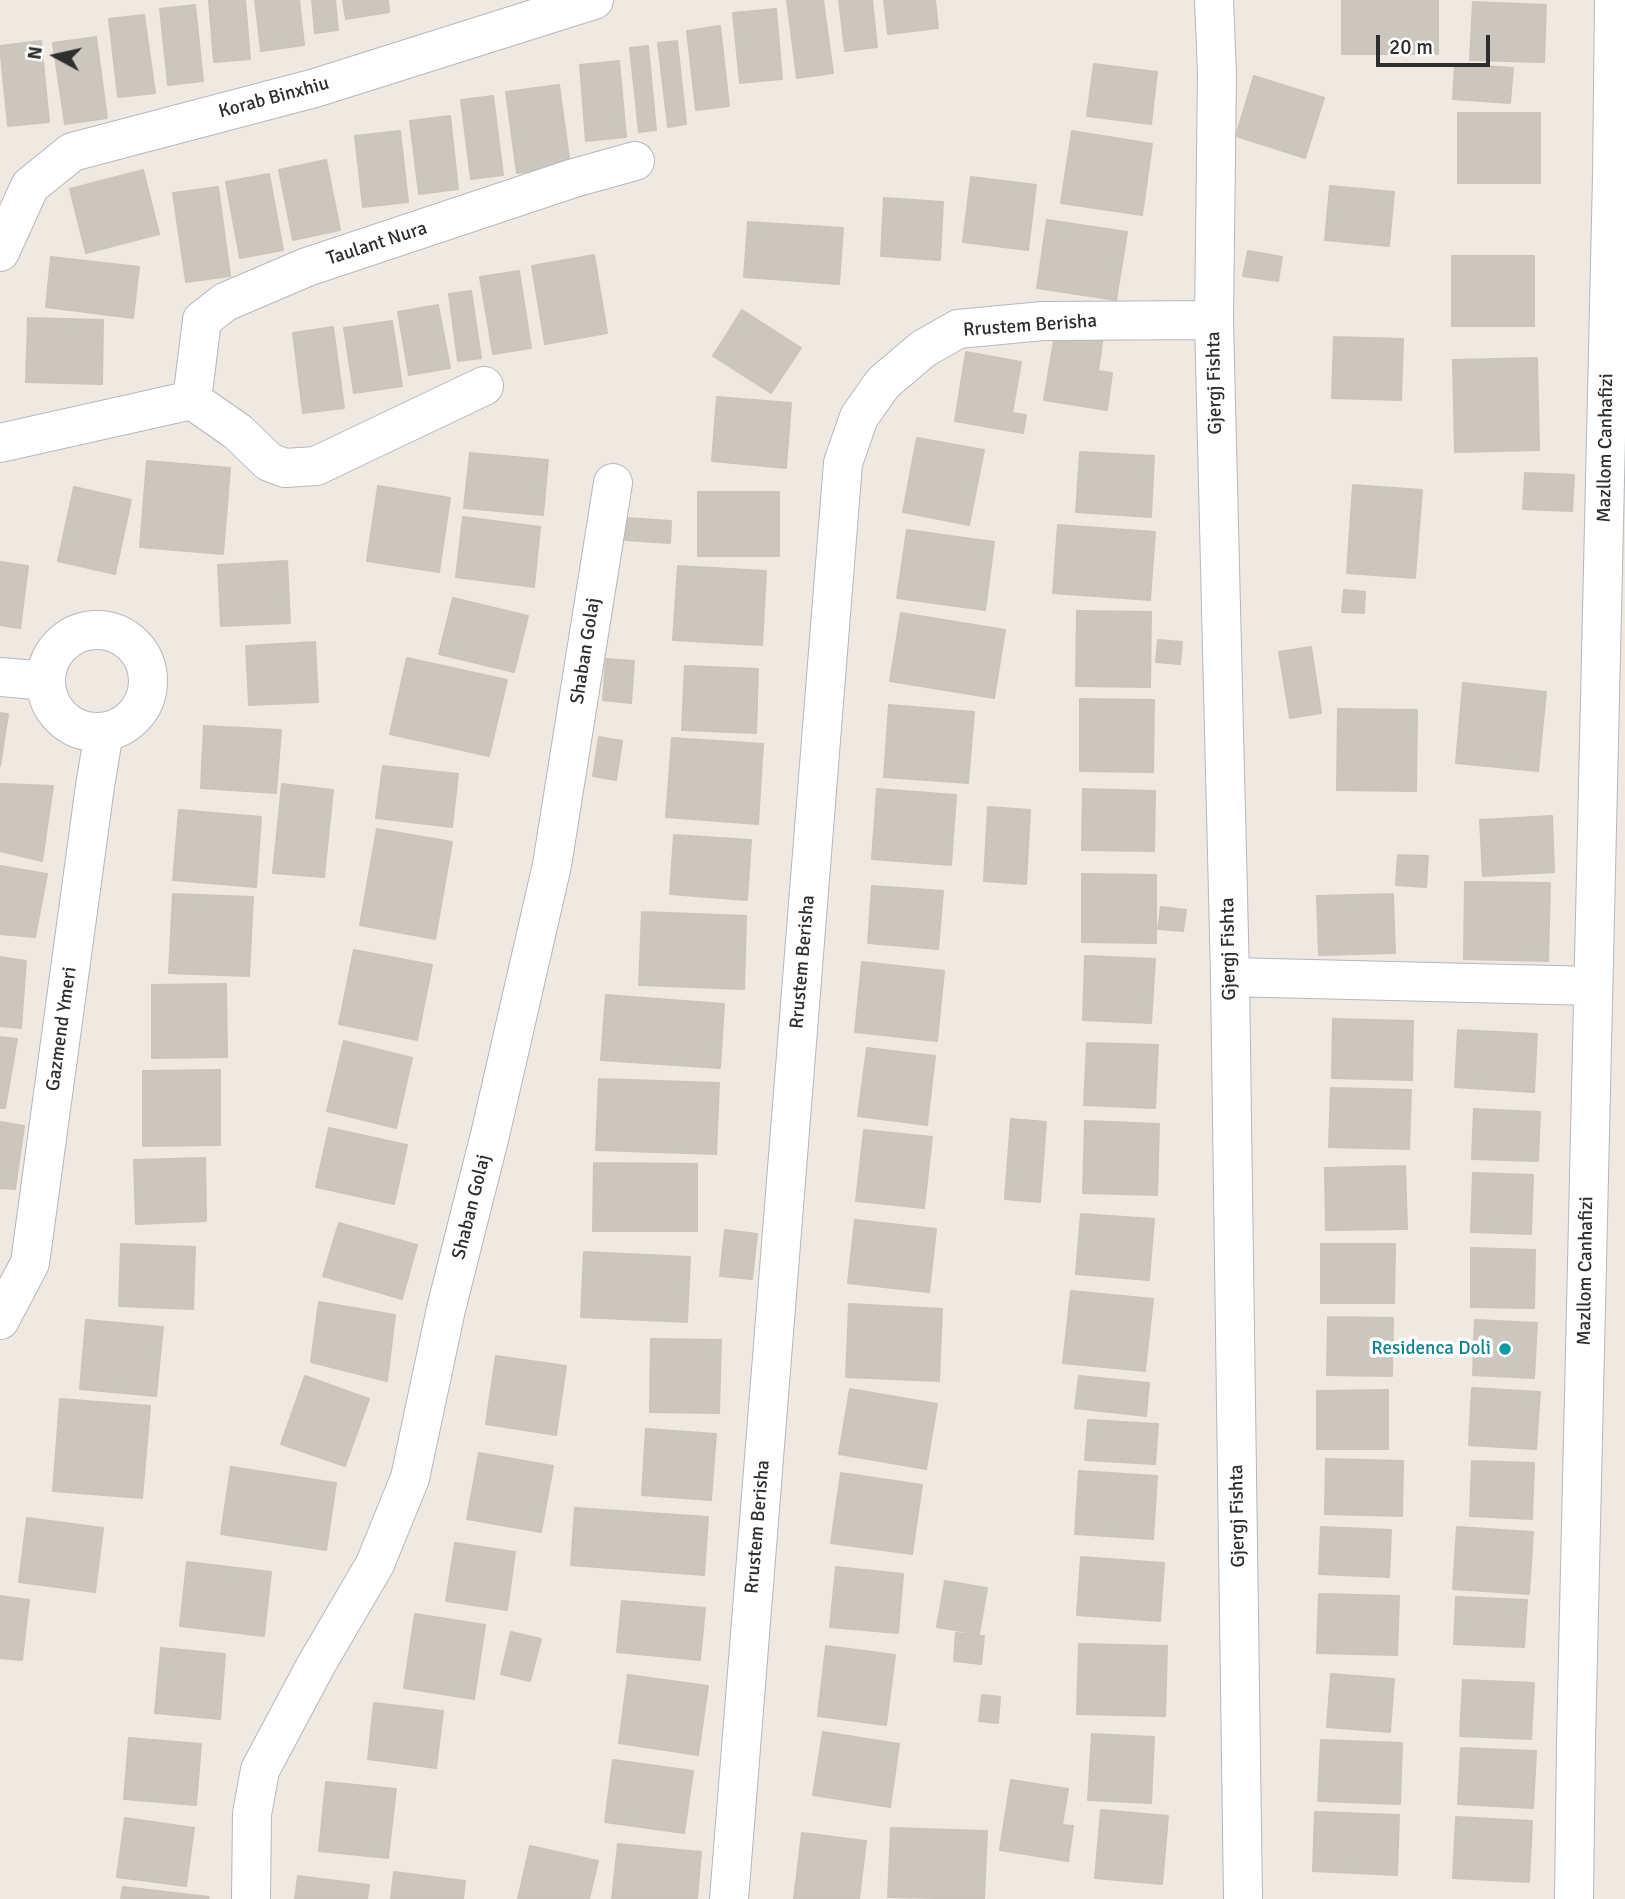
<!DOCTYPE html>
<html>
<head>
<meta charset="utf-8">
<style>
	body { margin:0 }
	#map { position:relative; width:1625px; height:1899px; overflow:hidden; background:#efe9e1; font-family:Signika,sans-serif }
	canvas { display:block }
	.north { position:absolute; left:21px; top:21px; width:70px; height:70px; -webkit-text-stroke:5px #fff; paint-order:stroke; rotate:278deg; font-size:19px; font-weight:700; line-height:28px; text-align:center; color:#2e2e2e }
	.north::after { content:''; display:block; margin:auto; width:24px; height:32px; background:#2e2e2e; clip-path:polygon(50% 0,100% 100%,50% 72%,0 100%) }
	.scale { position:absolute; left:1376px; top:35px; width:114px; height:32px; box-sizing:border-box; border:4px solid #2e2e2e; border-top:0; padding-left:9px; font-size:21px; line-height:24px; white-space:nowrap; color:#2e2e2e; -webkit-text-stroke:5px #fff; paint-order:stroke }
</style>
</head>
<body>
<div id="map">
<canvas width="1625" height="1899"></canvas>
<div class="north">N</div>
<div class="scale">20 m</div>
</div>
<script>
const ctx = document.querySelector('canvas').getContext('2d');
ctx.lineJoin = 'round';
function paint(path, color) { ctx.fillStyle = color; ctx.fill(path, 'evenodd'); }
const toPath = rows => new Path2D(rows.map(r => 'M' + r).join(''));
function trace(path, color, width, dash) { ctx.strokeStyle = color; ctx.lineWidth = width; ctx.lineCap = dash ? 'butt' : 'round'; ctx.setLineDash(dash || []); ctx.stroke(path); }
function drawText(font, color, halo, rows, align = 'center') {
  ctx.font = font + ' Signika,sans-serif'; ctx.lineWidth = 7; ctx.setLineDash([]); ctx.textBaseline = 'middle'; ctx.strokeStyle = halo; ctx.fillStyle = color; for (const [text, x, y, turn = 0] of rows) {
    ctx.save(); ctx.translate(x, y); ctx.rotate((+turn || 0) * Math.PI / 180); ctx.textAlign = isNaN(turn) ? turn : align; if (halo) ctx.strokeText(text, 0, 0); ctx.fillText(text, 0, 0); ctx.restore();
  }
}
const building = toPath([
	[209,0,245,0,250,59,214,62,209,0],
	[255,0,299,0,304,45,261,51,255,0],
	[312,0,335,0,338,30,315,33,312,0],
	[343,0,388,0,389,12,346,19,343,0],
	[787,0,823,0,833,73,797,78,787,0],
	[839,0,872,0,877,47,845,51,839,0],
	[884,0,935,0,938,28,888,34,884,0],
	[1342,0,1438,0,1438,54,1342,54,1342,0],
	[1473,2,1546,5,1544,62,1470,60,1473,2],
	[195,5,203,81,168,85,160,9,195,5],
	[776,9,782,79,740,83,733,13,776,9],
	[144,15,155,93,118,97,109,19,144,15],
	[720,26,729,106,696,110,687,31,720,26],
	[96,37,107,118,65,124,53,43,96,37],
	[41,41,49,122,8,126,0,46,41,41],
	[677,41,686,124,668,127,658,43,677,41],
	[648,46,656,130,639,132,630,48,648,46],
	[619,61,626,137,586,141,580,65,619,61],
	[1094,64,1157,72,1151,124,1087,116,1094,64],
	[1455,64,1513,68,1510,103,1453,99,1455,64],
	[1254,76,1324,98,1305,158,1236,136,1254,76],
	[559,85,570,166,517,173,506,92,559,85],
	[493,96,503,175,471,179,461,100,493,96],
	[1458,113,1540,113,1540,183,1458,183,1458,113],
	[450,116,458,189,419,194,410,121,450,116],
	[400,131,408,202,363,207,355,136,400,131],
	[1072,131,1152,144,1142,215,1061,203,1072,131],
	[326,160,340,230,293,240,279,170,326,160],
	[143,170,159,234,86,253,70,189,143,170],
	[269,174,283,250,240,258,226,182,269,174],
	[971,177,1036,185,1028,250,963,242,971,177],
	[1330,186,1394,192,1389,246,1325,240,1330,186],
	[218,187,230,276,186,282,173,193,218,187],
	[884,198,943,202,940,260,881,256,884,198],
	[1047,220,1127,232,1116,300,1037,288,1047,220],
	[748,222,843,228,839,284,744,277,748,222],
	[1248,251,1282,257,1278,281,1243,276,1248,251],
	[594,255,607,333,545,344,532,266,594,255],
	[1452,256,1534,256,1534,326,1452,326,1452,256],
	[51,257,139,267,133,318,46,307,51,257],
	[519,271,531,348,493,354,480,277,519,271],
	[471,291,481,358,458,361,449,294,471,291],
	[438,305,450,368,409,375,398,312,438,305],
	[742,310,801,348,771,393,713,356,742,310],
	[28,318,103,320,102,384,26,382,28,318],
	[392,321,402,386,354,393,344,328,392,321],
	[333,327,344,408,303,413,293,333,333,327],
	[1056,329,1103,336,1098,371,1112,373,1107,410,1044,400,1056,329],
	[1334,337,1403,339,1401,400,1332,398,1334,337],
	[966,352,1021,362,1012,413,1026,415,1023,433,955,421,966,352],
	[1537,358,1539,450,1455,452,1453,360,1537,358],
	[717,397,791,403,786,468,712,461,717,397],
	[917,438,984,450,969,525,903,512,917,438],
	[1080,452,1154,456,1151,517,1076,512,1080,452],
	[470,453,548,460,543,515,464,508,470,453],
	[147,461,230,468,223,554,140,547,147,461],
	[1525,473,1574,475,1572,511,1523,509,1525,473],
	[1353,485,1422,490,1415,578,1347,573,1353,485],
	[378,486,450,498,439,572,367,561,378,486],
	[74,487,131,500,115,574,58,561,74,487],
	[698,492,779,492,779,556,698,556,698,492],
	[463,517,540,527,534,587,456,577,463,517],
	[626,518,671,521,670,543,625,540,626,518],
	[1058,525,1155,532,1150,600,1053,593,1058,525],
	[907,530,994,542,985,610,897,598,907,530],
	[287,561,290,623,221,626,218,565,287,561],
	[0,562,28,566,20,628,0,625,0,562],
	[678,566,766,571,762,645,673,640,678,566],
	[1344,590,1365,592,1364,613,1342,612,1344,590],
	[453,598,528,616,514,672,439,654,453,598],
	[1077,611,1151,612,1150,687,1076,686,1077,611],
	[901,613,1005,630,994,698,890,681,901,613],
	[1158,640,1182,642,1180,664,1156,662,1158,640],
	[315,642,318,702,249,705,246,646,315,642],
	[1311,647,1321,713,1290,718,1279,652,1311,647],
	[407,658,507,680,489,756,390,734,407,658],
	[606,659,634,661,631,703,603,700,606,659],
	[685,666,758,669,756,733,682,730,685,666],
	[1463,683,1546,692,1538,771,1456,763,1463,683],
	[1080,699,1154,700,1153,772,1080,771,1080,699],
	[889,705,974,712,968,783,884,777,889,705],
	[1338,709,1417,710,1416,791,1337,790,1338,709],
	[0,713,8,714,0,766,0,713],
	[204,726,281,730,276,793,201,788,204,726],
	[599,737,622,741,616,780,593,776,599,737],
	[672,738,763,744,758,824,666,817,672,738],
	[383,766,458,774,452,827,376,818,383,766],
	[0,784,53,786,42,861,0,851,0,784],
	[282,784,333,790,324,877,273,873,282,784],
	[877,789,956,795,951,865,872,859,877,789],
	[1083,789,1155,791,1154,851,1082,850,1083,789],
	[988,807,1030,810,1026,884,984,881,988,807],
	[179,810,261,817,256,887,173,880,179,810],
	[1552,816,1554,872,1483,876,1480,820,1552,816],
	[377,829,452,842,435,939,360,925,377,829],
	[674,835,751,840,747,900,670,894,674,835],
	[1398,855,1428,856,1426,887,1396,885,1398,855],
	[0,866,47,874,35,937,0,934,0,866],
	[1082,874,1156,875,1156,943,1082,942,1082,874],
	[1465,882,1550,883,1548,961,1464,959,1465,882],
	[872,886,943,891,938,949,868,943,872,886],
	[173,894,253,897,249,976,169,973,173,894],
	[1393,894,1395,953,1319,955,1317,896,1393,894],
	[1161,907,1186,910,1183,931,1158,929,1161,907],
	[642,912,746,916,744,989,639,985,642,912],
	[354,950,432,965,417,1040,339,1024,354,950],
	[1085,956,1155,959,1151,1023,1083,1020,1085,956],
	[0,957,26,961,21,1028,0,1026,0,957],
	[862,962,944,971,937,1041,855,1032,862,962],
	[226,984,227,1057,152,1058,152,985,226,984],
	[606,995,724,1004,720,1068,601,1060,606,995],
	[1333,1019,1413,1021,1412,1080,1332,1078,1333,1019],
	[1458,1030,1537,1034,1534,1092,1455,1087,1458,1030],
	[0,1037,17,1039,5,1108,0,1108,0,1037],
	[344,1041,412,1058,396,1128,327,1111,344,1041],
	[1087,1043,1158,1045,1155,1108,1084,1105,1087,1043],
	[867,1048,935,1056,927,1125,858,1116,867,1048],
	[220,1070,220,1145,143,1146,143,1071,220,1070],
	[599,1079,719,1083,716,1154,596,1150,599,1079],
	[1331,1088,1411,1090,1409,1149,1329,1147,1331,1088],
	[1474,1109,1540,1112,1538,1161,1472,1159,1474,1109],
	[1011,1119,1046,1122,1040,1202,1005,1199,1011,1119],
	[1085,1121,1159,1124,1157,1195,1083,1193,1085,1121],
	[0,1122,24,1126,15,1189,0,1188,0,1122],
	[329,1128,407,1145,394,1204,316,1187,329,1128],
	[864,1130,932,1137,924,1208,856,1201,864,1130],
	[205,1158,206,1221,136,1224,134,1160,205,1158],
	[594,1163,697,1164,697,1231,593,1231,594,1163],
	[1405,1166,1407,1229,1326,1230,1325,1168,1405,1166],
	[1473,1173,1533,1175,1531,1234,1471,1232,1473,1173],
	[1081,1214,1154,1219,1149,1280,1076,1274,1081,1214],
	[855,1220,936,1229,929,1292,848,1283,855,1220],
	[339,1223,417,1245,402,1299,323,1276,339,1223],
	[725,1230,757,1234,752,1279,720,1276,725,1230],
	[121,1244,195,1247,193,1309,119,1306,121,1244],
	[1321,1244,1395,1244,1394,1303,1321,1303,1321,1244],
	[1471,1248,1535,1250,1534,1308,1471,1307,1471,1248],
	[584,1252,690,1257,687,1322,581,1317,584,1252],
	[1071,1291,1153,1299,1145,1371,1063,1363,1071,1291],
	[319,1302,395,1315,387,1381,311,1362,319,1302],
	[849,1304,942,1309,939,1381,846,1377,849,1304],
	[1328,1317,1393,1318,1392,1376,1327,1375,1328,1317],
	[86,1320,163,1327,156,1396,80,1389,86,1320],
	[1475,1320,1537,1323,1534,1378,1473,1375,1475,1320],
	[651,1339,721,1340,719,1413,650,1412,651,1339],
	[496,1356,566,1366,556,1435,486,1424,496,1356],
	[305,1376,369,1399,345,1466,281,1444,305,1376],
	[1079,1376,1149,1383,1146,1416,1075,1408,1079,1376],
	[1472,1388,1540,1392,1536,1449,1469,1445,1472,1388],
	[850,1389,937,1404,926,1469,839,1454,850,1389],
	[1388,1390,1388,1449,1317,1449,1317,1391,1388,1390],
	[60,1399,150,1406,142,1498,53,1491,60,1399],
	[1088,1420,1158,1424,1155,1464,1085,1460,1088,1420],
	[646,1429,716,1434,711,1500,642,1495,646,1429],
	[479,1453,553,1466,541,1532,467,1519,479,1453],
	[1326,1459,1403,1461,1402,1516,1325,1514,1326,1459],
	[1472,1461,1534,1463,1532,1519,1470,1516,1472,1461],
	[231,1467,336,1483,326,1550,221,1534,231,1467],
	[1079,1471,1157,1476,1153,1539,1075,1534,1079,1471],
	[841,1473,922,1485,912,1554,831,1543,841,1473],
	[575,1508,708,1517,704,1575,571,1565,575,1508],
	[27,1518,103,1528,95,1592,19,1582,27,1518],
	[1321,1527,1391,1530,1389,1577,1319,1574,1321,1527],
	[1457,1527,1533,1532,1529,1594,1453,1589,1457,1527],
	[455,1543,515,1552,507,1610,446,1601,455,1543],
	[1081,1557,1164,1563,1160,1621,1077,1615,1081,1557],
	[187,1562,271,1572,264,1636,180,1626,187,1562],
	[836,1567,903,1574,898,1633,830,1627,836,1567],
	[945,1581,987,1588,979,1634,937,1627,945,1581],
	[1319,1594,1399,1596,1397,1655,1317,1653,1319,1594],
	[0,1596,29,1600,22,1660,0,1658,0,1596],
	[1456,1597,1527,1600,1524,1647,1454,1644,1456,1597],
	[622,1601,705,1608,700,1660,617,1652,622,1601],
	[415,1614,485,1625,474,1699,404,1688,415,1614],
	[511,1632,541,1639,530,1681,501,1674,511,1632],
	[956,1633,984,1636,981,1664,954,1661,956,1633],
	[1079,1644,1167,1646,1165,1716,1077,1714,1079,1644],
	[826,1646,895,1655,886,1725,818,1716,826,1646],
	[161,1648,225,1654,220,1719,155,1713,161,1648],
	[1331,1674,1394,1679,1390,1732,1327,1727,1331,1674],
	[628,1675,708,1686,698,1755,619,1743,628,1675],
	[1463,1680,1534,1683,1531,1739,1460,1736,1463,1680],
	[982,1695,1000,1697,998,1723,979,1721,982,1695],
	[374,1703,443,1711,436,1768,368,1759,374,1703],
	[823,1732,899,1744,890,1807,813,1795,823,1732],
	[1092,1734,1154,1737,1151,1803,1088,1800,1092,1734],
	[129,1738,201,1744,196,1805,124,1799,129,1738],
	[1321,1740,1402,1743,1400,1804,1318,1801,1321,1740],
	[1461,1748,1536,1751,1533,1808,1458,1804,1461,1748],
	[613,1760,693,1771,684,1833,605,1822,613,1760],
	[1011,1780,1068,1789,1062,1825,1073,1826,1068,1861,1000,1850,1011,1780],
	[326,1782,396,1789,388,1858,319,1851,326,1782],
	[1101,1810,1168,1816,1162,1884,1095,1878,1101,1810],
	[1315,1812,1399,1815,1397,1875,1313,1871,1315,1812],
	[1456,1817,1532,1821,1529,1882,1453,1878,1456,1817],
	[125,1818,194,1828,186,1886,117,1877,125,1818],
	[891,1828,987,1831,984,1899,888,1897,891,1828],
	[802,1833,866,1841,859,1899,794,1899,802,1833],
	[618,1844,701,1852,697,1899,612,1899,618,1844],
	[530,1846,598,1861,589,1899,518,1899,530,1846],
	[394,1872,465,1881,463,1899,391,1899,394,1872],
	[298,1876,369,1885,367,1899,295,1899,298,1876],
	[123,1887,209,1897,208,1899,121,1899,123,1887]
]);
paint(building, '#cbc7bf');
trace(building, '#cbc5ba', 2);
const minor = toPath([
	[1214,0,1217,73,1214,320,1230,977,1243,1899],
	[0,252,30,186,72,152,315,88,594,0],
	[192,400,202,320,225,302,307,267,574,178,635,161],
	[0,443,192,400,238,432,269,462,285,468,316,466,484,386],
	'46 681a51 51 0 1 1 102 0a51 51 0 1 1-102 0Z',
	[0,677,46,681],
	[1230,977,1593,986],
	[0,1320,30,1263,95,786,104,732],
	[251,1899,252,1814,260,1770,316,1665,375,1564,410,1478,446,1309,490,1135,552,865,613,483],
	[729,1899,843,463,859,417,883,383,923,349,958,329,1043,321,1214,320],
	[1574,1899,1576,1742,1612,176,1614,0]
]);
trace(minor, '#b4b7c1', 40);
trace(minor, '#fff', 38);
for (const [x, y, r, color] of [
	[1505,1349,7,"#0f9aa8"]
]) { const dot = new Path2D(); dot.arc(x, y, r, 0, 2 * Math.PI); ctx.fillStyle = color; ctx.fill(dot); trace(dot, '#fff', 2.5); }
drawText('19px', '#2e2e2e', '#fff', [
	["Korab Binxhiu",274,98,-15],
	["Taulant Nura",377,244,-18],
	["Rrustem Berisha",1030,326,-4],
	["Gjergj Fishta",1215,383,-91],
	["Mazllom Canhafizi",1606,448,-89],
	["Shaban Golaj",586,651,-81],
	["Gjergj Fishta",1229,949,-91],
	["Rrustem Berisha",803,962,-85],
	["Gazmend Ymeri",62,1029,-82],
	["Shaban Golaj",472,1207,-76],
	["Mazllom Canhafizi",1586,1271,-89],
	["Gjergj Fishta",1238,1516,-91],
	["Rrustem Berisha",758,1527,-85]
]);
drawText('19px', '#0d838f', '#fff', [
	["Residenca Doli",1491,1349]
], 'right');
</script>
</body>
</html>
